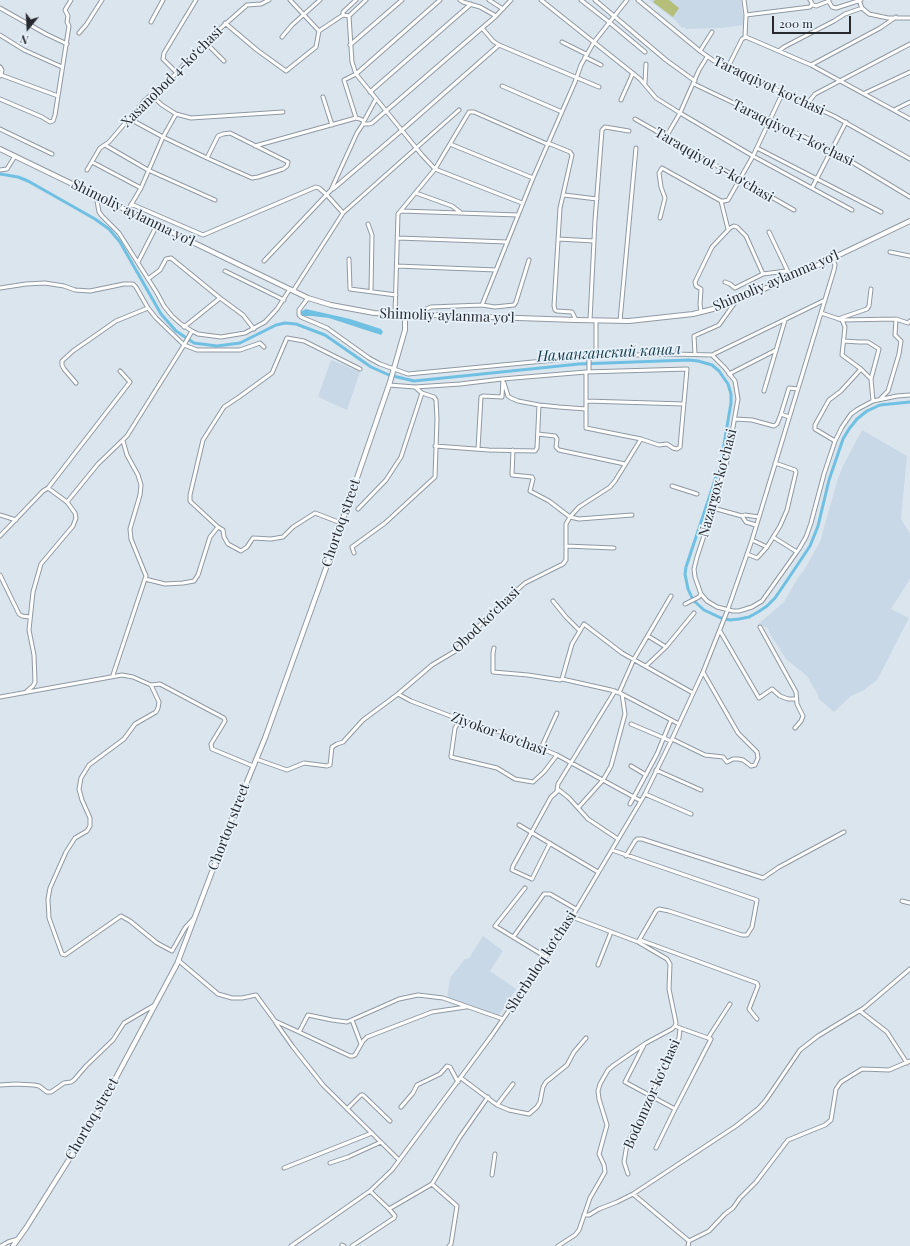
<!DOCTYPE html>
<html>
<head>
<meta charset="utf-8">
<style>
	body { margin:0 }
	#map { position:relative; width:910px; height:1246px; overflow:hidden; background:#dbe5ee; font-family:"Playfair Display",serif }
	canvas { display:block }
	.north { position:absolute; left:8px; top:8px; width:40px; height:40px; -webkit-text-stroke:3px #e8f2fb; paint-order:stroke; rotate:198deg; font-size:11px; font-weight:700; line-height:16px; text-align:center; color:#26292d }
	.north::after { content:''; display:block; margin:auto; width:14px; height:18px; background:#26292d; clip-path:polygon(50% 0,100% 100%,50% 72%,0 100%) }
	.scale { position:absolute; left:772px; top:16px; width:79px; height:18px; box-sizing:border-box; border:2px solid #26292d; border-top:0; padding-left:5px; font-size:12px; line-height:14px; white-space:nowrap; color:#26292d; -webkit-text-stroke:3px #e8f2fb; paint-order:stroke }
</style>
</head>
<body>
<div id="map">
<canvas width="910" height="1246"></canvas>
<div class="north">N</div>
<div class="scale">200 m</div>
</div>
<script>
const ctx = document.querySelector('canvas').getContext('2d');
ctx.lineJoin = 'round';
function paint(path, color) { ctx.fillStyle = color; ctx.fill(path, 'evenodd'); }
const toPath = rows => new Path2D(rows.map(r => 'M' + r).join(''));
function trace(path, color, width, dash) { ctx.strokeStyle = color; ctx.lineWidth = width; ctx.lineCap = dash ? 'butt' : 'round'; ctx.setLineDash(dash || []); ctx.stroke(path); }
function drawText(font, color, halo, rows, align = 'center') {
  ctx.font = font + ' "Playfair Display",serif'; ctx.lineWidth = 3.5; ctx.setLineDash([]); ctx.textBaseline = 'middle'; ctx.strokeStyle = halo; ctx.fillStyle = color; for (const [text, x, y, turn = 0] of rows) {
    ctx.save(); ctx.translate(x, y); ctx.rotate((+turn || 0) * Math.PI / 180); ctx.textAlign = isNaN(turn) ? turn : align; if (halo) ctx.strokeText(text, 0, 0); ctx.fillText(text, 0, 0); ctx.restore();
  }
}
paint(toPath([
	[649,0,741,0,744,25,722,28,686,29,684,27,682,28,676,21],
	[331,360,360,372,347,410,318,397],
	[862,430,907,456,901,519,910,534,910,579,891,609,909,618,877,680,864,690,851,696,834,712,819,699,817,693,807,676,786,659,769,632,768,628,758,624,784,602,797,579,804,570,820,542,838,478,844,464],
	[483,936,503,951,490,971,516,989,498,1017,447,998,450,978,465,959,469,958]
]), '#c9d8e6');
paint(toPath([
	[655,0,669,0,679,8,673,17,653,2]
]), '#b5bf7a');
paint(toPath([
	[306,309,350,319,381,329,383,332,381,335,329,318,312,316,303,316,301,313,302,311]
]), '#6fc0e2');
trace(toPath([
	[0,174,18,177,28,181,95,219,109,229,120,242,161,314,176,331,194,343,217,346,240,343,276,325,285,323,296,324,325,335,371,367,389,375,414,381,579,364,689,360,698,361,712,365,719,371,728,384,731,394,731,403,721,462,686,567,685,574,688,589,693,600,704,610,721,618,730,620,739,619,749,617,758,612,767,606,775,598,788,579,810,546,818,526,829,480,843,439,849,429,857,419,867,411,880,405,910,402]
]), '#6fc0e2', 3);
const minor = toPath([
	[290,0,319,31],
	[460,0,463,2,480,7,496,16],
	[489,0,503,9],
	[541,0,640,79,656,98,680,113,753,156,852,210],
	[581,0,609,22,645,52],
	[595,0,614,16],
	[638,0,700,51,714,61,834,116,910,159],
	[744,0,746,15,810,7,812,4],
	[810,0,813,5,816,6,829,1],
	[828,0,832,7,836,8,861,0],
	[859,0,862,8,869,14,888,18,910,18],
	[0,8,46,34,67,44],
	[343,15,343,12,356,0],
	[349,16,352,62,356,74,422,155,435,169,522,203],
	[349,16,366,0],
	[614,16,666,60,695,81],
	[151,22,163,0],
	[225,23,257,50,286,71,316,47,319,31,343,15,349,16],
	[482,28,493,41,499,45,599,87],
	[79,33,86,25,102,0],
	[0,35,24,50,62,67],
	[282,37,292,25,320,0],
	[745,37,746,15],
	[205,42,224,61],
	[562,42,586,54],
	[350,45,402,0],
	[700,51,712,32],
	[779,51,784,47,834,21,845,14,862,8],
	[585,57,601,65],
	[811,65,880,28,896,17],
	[0,67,2,70,1,75],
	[728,67,742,39,746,37,811,65,910,119],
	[177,73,163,59,164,53,196,0],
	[0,76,1,75,58,96],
	[645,83,646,64],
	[694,84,832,150,910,197],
	[502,86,562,112],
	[370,92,471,4],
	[865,93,910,72],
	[323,97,332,125],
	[0,99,42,117,50,122,53,121,55,115,69,26,67,22,68,16,65,10,71,0],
	[621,100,633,73],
	[807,104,815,94,910,44],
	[894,110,910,102],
	[176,114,191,118,283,112],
	[128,118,163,137,207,158,236,171,252,178,258,177,283,169,287,166,288,162,230,133,223,134,218,136,207,158],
	[356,118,344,80,356,74,440,0],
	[635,119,794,210],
	[364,121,376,99],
	[0,129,52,154],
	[666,137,680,113,699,70,707,57],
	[548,143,570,152,572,155,560,208,554,306,555,310,557,311,572,312,576,320],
	[450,144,533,178],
	[105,145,148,170,215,200],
	[255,146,356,118,360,119,364,121,363,124],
	[757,148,881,212],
	[92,162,141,188,128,210],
	[0,170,7,169,15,156],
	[87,170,100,148,109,142,144,101,177,73,193,53,205,42,247,5,261,4,269,0],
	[141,188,163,137,176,114,162,105,151,95],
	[812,188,846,122],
	[333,189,401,131,499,45],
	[416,193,452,206,460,212],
	[96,195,99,212,102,216,119,233,157,293,164,306,172,316,181,324,192,331,198,334,221,337,245,333,265,322,277,309,290,289],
	[564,195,597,199],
	[721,201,728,229],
	[131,204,203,235,316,187,319,188,326,194,343,213],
	[401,211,518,215],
	[660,218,665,198,661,187,659,173,662,168,721,201,724,201,728,200,753,156,783,92],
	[368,224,372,235,371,291],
	[769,232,791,278],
	[398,238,507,242],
	[558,239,594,241],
	[890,252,910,256],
	[349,259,350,289,396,295],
	[264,261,331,190,357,133,363,124,369,124,372,123,496,16,511,0],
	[138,262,157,225],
	[397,266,496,270],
	[225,271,284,300],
	[148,279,160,270,166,259,171,258,220,298,243,315,254,329],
	[725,282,730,284,735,288,763,274,786,271],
	[0,288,26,284,45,283,64,286,75,290,90,291,124,284,133,284,136,287,148,308,156,318,184,345,127,436,98,464,67,502,48,488,43,491,0,536],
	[293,291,343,213,459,110],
	[308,298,299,310,299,315,301,317,327,328,369,358,380,364,408,374,596,356,674,354,712,355,725,368,735,381,738,399,727,461,713,508,697,557,694,569,695,577,701,594,707,601,717,607,733,611,739,611,752,607,762,601,799,549,806,537,811,523,824,474,835,441,842,427,851,414,858,409,873,401,897,396,910,395],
	[482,305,533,178,575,82,581,65,594,42,627,0],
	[701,312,700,304,701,289,696,286,695,282,712,247,730,228,734,226,737,227,746,236,763,274],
	[821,313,842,320,896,319,908,323,910,321],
	[395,314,398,214,435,169,469,112,474,112,547,144],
	[420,316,424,310,431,307,482,305,495,307,514,305,516,302,529,260],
	[838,319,867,309,869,306,871,289],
	[590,320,595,220,602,130,605,127,629,131],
	[842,320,845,327,842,355,861,369,871,379,873,401],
	[620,321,636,148],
	[184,327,220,298],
	[192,331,184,345,197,350,240,350,260,343,264,347],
	[844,341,859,342,868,342,879,349,871,379],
	[695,354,694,336,719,325,736,301],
	[712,355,825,300],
	[596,356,596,321],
	[589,357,589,372],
	[586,372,687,369,680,447,677,449,673,448,667,444,659,445,641,439],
	[729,374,776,350],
	[76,383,64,369,62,365,62,361,73,351,116,321,148,308],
	[504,383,508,396,511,398,518,401,539,405],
	[389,385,415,387,460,384,502,379,586,372,586,409],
	[764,391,785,320],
	[881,398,888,391,899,354,901,341,895,335,896,319],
	[586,401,684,404],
	[781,414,789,388,798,389],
	[735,419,752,420,774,426,777,424,781,414,789,417],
	[538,434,555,436,557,439,556,447,559,450,625,464],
	[835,441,815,429,815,425,829,400,841,391,861,369],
	[478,449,481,397,483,396,502,397,503,380],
	[513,450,512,475,532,477,533,479,530,491,549,501,570,517,579,519,632,515],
	[672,486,697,494],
	[48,488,130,382,120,371],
	[713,508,742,516,746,522,756,525],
	[358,509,386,480,401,457,422,393],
	[0,515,16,520],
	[742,516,745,515,759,517],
	[218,527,192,503,190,501,190,495,203,440,224,407,239,397,272,373,287,338,304,341,360,369],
	[773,537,797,552],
	[752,540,767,547],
	[566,546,614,548],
	[354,553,352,547,385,523,435,477,437,419,436,400,434,397,422,393,415,387],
	[747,554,757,558,759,556,767,547,780,526,787,510,796,472,795,470,775,463],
	[0,575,19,614,22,616,30,617],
	[145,579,165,584,183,583,194,581,198,575,210,537,218,527,223,530,224,537,228,544,241,551,247,547,253,538,271,539,283,537,293,527,315,513,341,523],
	[553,601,566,617,580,631],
	[685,604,699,597,701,594],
	[760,627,796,692,797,704,803,716,801,721,795,728],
	[720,631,759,698,772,689,780,696,788,699,796,699],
	[648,636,666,647],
	[494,648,493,653,493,672,528,675,560,680,562,679,611,690,622,694,679,724],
	[646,666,666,647,694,613],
	[113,675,146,576,131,539,130,529,140,495,141,485,138,475,127,455,123,441],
	[562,679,572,644,584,624,622,653,693,693],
	[151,685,160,684,224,718,225,721,211,744,212,749,253,766],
	[27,691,33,686,35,682,34,655,29,630,33,592,41,564,73,526,76,518,75,513,67,502],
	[619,693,634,659,671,596],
	[398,694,411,701,453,717,463,722,500,732,557,755,641,801],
	[0,697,122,675,133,677,151,685,159,702,158,708,156,712,135,724,124,739,89,765,81,778,79,789,82,800,90,818,90,826,87,831,75,838,66,852,50,888,48,899,49,918,62,954,65,955,121,916,130,921,157,943,172,951,185,928,194,918],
	[459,721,455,728,451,756,451,757,497,768,515,779,533,782,544,772,557,755],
	[631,724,671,741],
	[672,739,705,755,723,757,727,762,733,759,738,759,743,760,751,766,755,765,758,758,757,752,738,733,703,672],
	[541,748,557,713],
	[256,759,287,770,304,763,327,766,330,765,332,747,337,744,343,742,363,720,398,694,432,665,457,650,491,613,525,583,563,564,566,560,566,524,570,517,579,507,610,487,615,481,641,439,586,428,586,409,559,407,539,405,537,448,535,451,489,450,435,446],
	[631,766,646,775],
	[656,770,701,790],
	[557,791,558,784,615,691],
	[645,794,691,814],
	[630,804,657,754,671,720],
	[578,808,603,780,611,766,625,714,622,694],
	[519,825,598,872],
	[550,843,532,879,512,870,513,866,551,797,559,790,569,798,588,819,618,839],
	[612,850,757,900,752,927,747,935,742,935,669,911,659,909,656,911,638,942],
	[626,856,635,841,637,839,642,839,763,878,779,867,844,832],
	[525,888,495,926,546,957],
	[902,901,910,903],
	[572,917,638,942,667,959,670,964,669,989,676,1023,675,1026,680,1028,679,1038,627,1144,624,1162,628,1174],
	[514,936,544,894,550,894,576,909],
	[640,940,757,983,758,986,749,1009,757,1019],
	[179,961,218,994,232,998,242,998,256,995,275,1021,299,1032,308,1015,332,1020,347,1022,399,999,418,995,443,998,503,1019],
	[598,965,611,932],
	[860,1011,887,1032,907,1063],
	[352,1020,361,1044],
	[276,1023,293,1047,323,1085,399,1160],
	[680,1028,708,1038,730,1004],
	[299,1032,350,1056,353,1056,355,1055,363,1041,367,1037,432,1012,466,1007],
	[644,1045,625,1082,675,1109],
	[461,1078,497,1105,509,1110,529,1114,537,1107,540,1102,543,1087,546,1082,567,1065,574,1052,586,1038],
	[0,1085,16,1084,34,1085,39,1086,47,1092,51,1092,64,1083,71,1082,74,1080,86,1066,113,1040,124,1023,153,1006],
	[497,1105,513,1084],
	[401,1107,413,1093,417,1085,440,1074,447,1066,450,1067,458,1082],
	[347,1109,361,1095,363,1095,390,1121],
	[656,1148,675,1109,711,1039,708,1038],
	[330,1163,348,1157,381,1142],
	[284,1168,372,1133],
	[492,1175,495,1154],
	[432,1184,457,1206,451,1244,449,1246],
	[370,1191,389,1209,432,1184,460,1137,488,1097],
	[633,1194,689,1241],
	[584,1215,589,1215,599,1209,617,1202,633,1194,736,1126,759,1108,766,1100,800,1050,818,1036,864,1008,910,969],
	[342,1245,344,1246],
	[1,1246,8,1242,18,1239],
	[291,1246,370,1191,392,1170,492,1035,546,957,572,917,645,794,672,739,703,672,728,609,752,540,821,313,834,270,835,265,832,257],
	[352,1246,394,1218,395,1216,389,1209],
	[558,1246,575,1235,579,1230,590,1198,605,1172,604,1165,599,1154,607,1125,599,1099,598,1091,600,1084,608,1070,614,1065,646,1043,672,1029,675,1026],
	[688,1246,689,1241,709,1231,725,1214,733,1208,740,1198,756,1182,788,1140,825,1125,831,1120,836,1089,841,1082,862,1069,889,1070,910,1061]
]);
const major = toPath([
	[0,149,308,298,331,305,374,313,576,320,629,321,693,314,717,308,791,278,910,221],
	[13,1246,26,1228,90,1126,177,964,235,811,265,738,325,571,390,382,405,330,405,315]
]);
trace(minor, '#9099a2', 5);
trace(major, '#9099a2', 6);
trace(minor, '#fff', 3);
trace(major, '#fff', 4);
drawText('14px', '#26292d', '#e8f2fb', [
	["Xasanobod 4-koʻchasi",172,77,-45],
	["Taraqqiyot koʻchasi",769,86,25],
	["Taraqqiyot 1-koʻchasi",793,133,26],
	["Taraqqiyot 3-koʻchasi",714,165,30],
	["Shimoliy aylanma yoʻl",133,213,26],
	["Shimoliy aylanma yoʻl",776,281,-23],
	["Shimoliy aylanma yoʻl",447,316,2],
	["Nazargox koʻchasi",718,483,-75],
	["Chortoq street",341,523,-71],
	["Obod koʻchasi",486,620,-44],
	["Ziyokor koʻchasi",499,734,20],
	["Chortoq street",229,827,-69],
	["Sherbuloq koʻchasi",541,962,-57],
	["Bodomzor koʻchasi",652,1094,-66],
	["Chortoq street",92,1119,-60]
]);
drawText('italic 15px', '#143948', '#e8f2fb', [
	["Наманганский канал",609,353,-3]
]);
</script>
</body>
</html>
